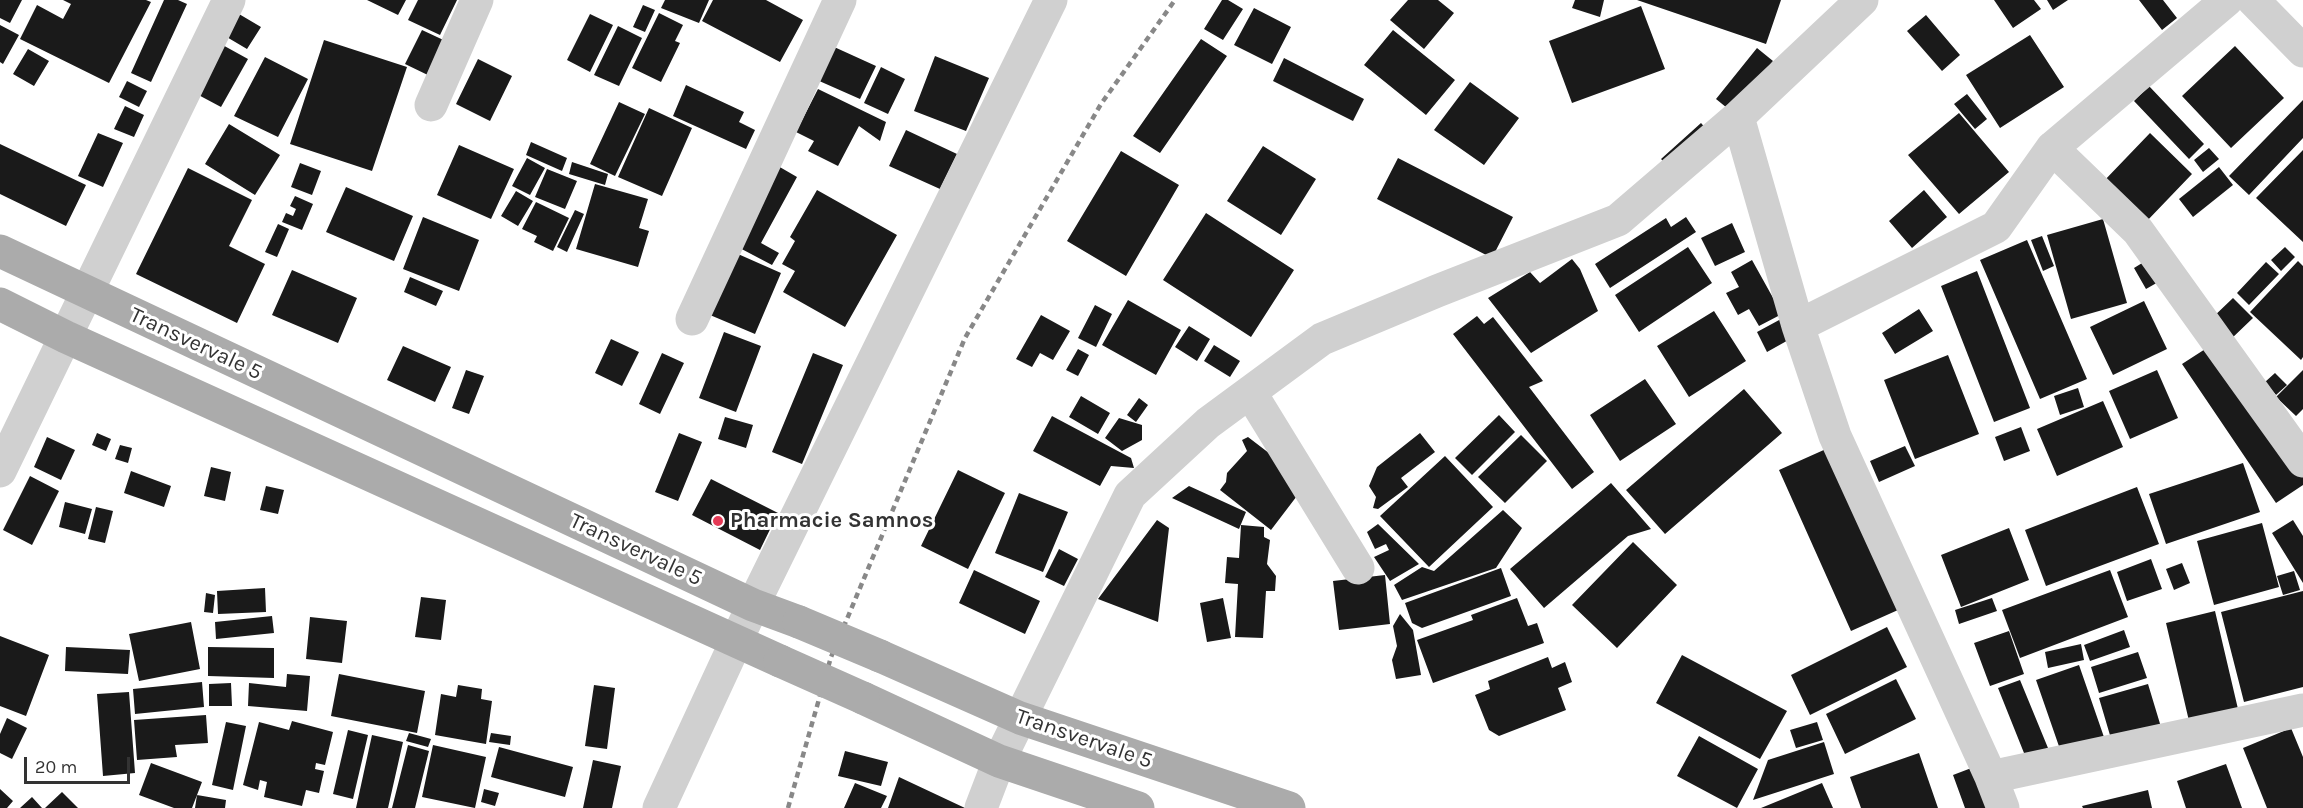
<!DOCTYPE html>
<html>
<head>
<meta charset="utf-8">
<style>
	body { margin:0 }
	#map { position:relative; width:2303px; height:808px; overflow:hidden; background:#fff; font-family:Karla,sans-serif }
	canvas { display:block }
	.scale { position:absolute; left:24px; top:757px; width:106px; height:27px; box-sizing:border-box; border:3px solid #333; border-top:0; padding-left:8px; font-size:18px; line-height:21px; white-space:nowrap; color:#333; -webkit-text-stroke:4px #fff; paint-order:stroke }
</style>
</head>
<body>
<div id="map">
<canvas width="2303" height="808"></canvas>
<div class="scale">20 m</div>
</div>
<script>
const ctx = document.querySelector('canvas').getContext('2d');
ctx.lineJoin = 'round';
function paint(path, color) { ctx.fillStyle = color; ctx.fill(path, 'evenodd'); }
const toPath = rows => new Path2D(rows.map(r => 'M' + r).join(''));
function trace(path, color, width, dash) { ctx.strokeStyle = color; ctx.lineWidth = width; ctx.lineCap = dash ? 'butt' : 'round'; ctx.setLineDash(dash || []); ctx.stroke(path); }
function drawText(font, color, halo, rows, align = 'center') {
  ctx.font = font + ' Karla,sans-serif'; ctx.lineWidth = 6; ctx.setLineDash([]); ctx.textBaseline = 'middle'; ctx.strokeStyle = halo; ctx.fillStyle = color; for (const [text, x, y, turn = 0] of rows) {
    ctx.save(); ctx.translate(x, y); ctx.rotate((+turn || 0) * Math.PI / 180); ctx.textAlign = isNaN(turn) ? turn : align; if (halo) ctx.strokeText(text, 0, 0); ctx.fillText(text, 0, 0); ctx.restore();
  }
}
paint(toPath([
	[0,0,22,0,10,23,0,18],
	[63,0,146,0,151,2,109,83,20,39,37,5,63,19,71,4],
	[164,0,178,0,187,4,151,82,131,73],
	[367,0,406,0,398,15],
	[418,0,457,0,440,35,408,20],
	[665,0,709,0,699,23,661,8],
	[713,0,766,0,803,20,780,62,702,21],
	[1222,0,1228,0,1243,9,1223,40,1204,29],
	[1408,0,1438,0,1454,13,1424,49,1390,20],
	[1575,0,1604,0,1600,17,1572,8],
	[1637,0,1781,0,1766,44],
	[1994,0,2034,0,2041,9,2013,28],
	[2047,0,2068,0,2053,10],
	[2139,0,2163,0,2177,18,2162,30],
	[643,5,655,10,645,32,633,27],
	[1641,6,1665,69,1572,103,1549,41],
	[1254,8,1291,27,1272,64,1234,45],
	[659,13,683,25,675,41,680,43,661,82,632,68],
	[239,14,261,27,247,49,225,36],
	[590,14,613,25,590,72,567,60],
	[1926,15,1960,55,1942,71,1907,31],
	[0,25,19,35,3,64,0,62],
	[618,26,642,38,619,86,594,75],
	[422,30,452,44,434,78,405,64],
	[1393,30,1455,80,1426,115,1364,65],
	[2030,35,2064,87,2000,128,1966,75],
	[1201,39,1227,56,1160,153,1133,136],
	[324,40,407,67,372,171,290,144],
	[219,43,248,59,221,107,191,91],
	[832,46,876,66,860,99,817,80],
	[2235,46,2284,98,2231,148,2182,96],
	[1757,48,1773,61,1732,112,1716,99],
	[28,49,49,61,34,86,13,74],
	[935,56,989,78,966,131,914,111],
	[265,57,308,79,278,137,234,116],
	[1284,58,1364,99,1353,121,1273,81],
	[478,59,512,76,490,121,456,104],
	[881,67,905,79,888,114,864,103],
	[127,81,147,91,139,107,119,97],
	[1470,82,1519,118,1484,165,1434,130],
	[686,85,744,112,739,122,755,130,746,149,673,116],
	[2149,86,2204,144,2189,159,2134,101],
	[818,89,886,122,880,141,859,126,838,166,808,151,814,141,796,132],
	[1967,94,1987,119,1975,129,1954,104],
	[2303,100,2303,138,2249,195,2229,176],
	[619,102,645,114,615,176,590,164],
	[125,106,144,115,134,137,114,129],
	[649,108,692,128,662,196,618,177],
	[1959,113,2009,172,1959,214,1908,155],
	[1701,123,1709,132,1670,168,1661,159],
	[229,124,280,155,255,195,205,164],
	[906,130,957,154,940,189,889,166],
	[98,133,123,143,103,187,78,176],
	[2150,133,2192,174,2145,223,2102,183],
	[531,142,567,158,562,171,526,155],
	[0,144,86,185,66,226,0,194],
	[459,145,514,169,491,219,437,195],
	[1263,146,1316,179,1281,235,1227,201],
	[2209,148,2219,159,2203,172,2194,160],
	[2303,150,2303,242,2256,198],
	[1121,151,1179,185,1126,276,1067,241],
	[527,158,545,168,530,195,512,186],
	[1398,158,1513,217,1492,258,1377,199],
	[572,162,608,174,605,185,569,174],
	[300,163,321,171,312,195,291,187],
	[778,166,797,177,761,243,779,253,772,265,734,245],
	[2219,167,2233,185,2193,217,2179,199],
	[188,168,252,200,229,246,265,264,237,323,136,274],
	[547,169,577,181,565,209,535,197],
	[595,184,648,199,639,228,649,231,638,267,576,249],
	[346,187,413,216,394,261,326,232],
	[817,190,897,235,845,327,783,292,795,271,782,264,795,241,790,237],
	[1924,190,1947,217,1912,248,1889,221],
	[516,191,533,201,518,226,501,216],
	[295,196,313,204,302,230,282,222,286,213,293,216,296,209,290,206],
	[536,202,569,218,553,251,534,242,537,236,522,229],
	[575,210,584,214,567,252,557,247],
	[1206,213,1294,270,1251,337,1163,280],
	[423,217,479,240,459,291,403,269],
	[1686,217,1696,232,1610,288,1595,264,1666,218,1671,227],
	[2103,219,2127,303,2071,319,2047,235],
	[1732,223,1745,252,1715,266,1701,238],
	[278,224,289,229,277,257,265,252],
	[2042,236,2054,266,2043,271,2031,240],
	[2027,240,2087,379,2040,399,1980,260],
	[1688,247,1712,283,1639,332,1615,295],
	[2285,247,2295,257,2281,271,2271,260],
	[738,254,781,273,755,334,710,315],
	[1572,259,1580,269,1598,311,1531,353,1488,298,1530,272,1540,283],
	[1752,260,1782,314,1759,326,1749,309,1738,315,1726,293,1739,287,1731,272],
	[2147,260,2160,281,2146,289,2134,268],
	[2298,261,2303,266,2303,357,2301,360,2250,312],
	[2266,262,2279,274,2249,305,2237,293],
	[292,270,357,298,338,343,272,315],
	[1977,271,2030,408,1994,422,1941,286],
	[410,277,443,291,436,306,404,292],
	[2233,298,2253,318,2230,340,2210,320],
	[1128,300,1181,330,1156,375,1102,345],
	[2144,301,2167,349,2113,375,2090,327],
	[1095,305,1112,314,1096,347,1078,338],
	[1919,309,1933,331,1895,354,1882,333],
	[1714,311,1746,361,1689,397,1657,346],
	[1041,315,1070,331,1053,360,1040,353,1032,367,1016,359],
	[1477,316,1484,324,1493,317,1543,381,1529,387,1594,472,1572,489,1453,334],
	[1781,319,1792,338,1767,352,1757,332],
	[1189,326,1210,339,1197,361,1175,347],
	[724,332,761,346,736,412,699,398],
	[611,339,639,352,622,386,595,373],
	[2213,344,2303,476,2303,485,2276,503,2182,364],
	[1214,345,1240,361,1230,377,1204,361],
	[403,346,451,367,435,402,387,380],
	[1078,349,1089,355,1078,376,1066,370],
	[662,353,684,363,660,414,639,404],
	[813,353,843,365,802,464,772,452],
	[1948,355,1979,434,1915,459,1884,380],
	[466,370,484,376,469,414,452,408],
	[2157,370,2178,418,2130,439,2109,391],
	[2303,370,2303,409,2296,416,2276,397],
	[2275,373,2287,385,2276,395,2265,382],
	[1645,379,1676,424,1620,461,1590,415],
	[2078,388,2084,407,2060,415,2054,396],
	[1744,389,1782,433,1665,534,1626,490],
	[1081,396,1110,413,1098,434,1069,417],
	[1139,398,1148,405,1136,422,1127,415],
	[2103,401,2123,447,2057,476,2037,429],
	[1499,415,1515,432,1472,475,1455,458],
	[1052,416,1131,458,1134,468,1111,466,1100,486,1033,451],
	[725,417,753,425,746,448,718,439],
	[1119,418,1142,425,1142,440,1122,451,1105,438],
	[2021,427,2030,451,2004,461,1995,437],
	[97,433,111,439,106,451,92,445],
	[679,433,702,442,678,501,655,492],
	[1420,433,1435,452,1401,478,1408,487,1378,509,1373,508,1376,497,1369,486,1377,467],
	[1521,435,1547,461,1505,503,1478,477],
	[47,437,75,450,61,480,34,467],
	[1248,437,1295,473,1303,488,1271,530,1220,490,1226,482,1227,473,1247,451,1242,440],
	[120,445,132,448,128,463,115,459],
	[1905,446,1915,466,1879,482,1870,461],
	[1826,449,1898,610,1851,631,1779,470],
	[1445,456,1493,507,1429,567,1380,516],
	[2243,463,2260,512,2166,544,2149,494],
	[211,467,231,472,225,501,204,496],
	[958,470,1005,493,968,569,921,546],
	[131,471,171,486,164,507,124,493],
	[30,476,59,491,32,545,3,530],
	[711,479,778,513,760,550,692,515],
	[1611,483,1651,529,1628,536,1544,608,1510,569],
	[266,486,284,490,278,514,260,510],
	[1189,486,1246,512,1239,529,1172,498],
	[2137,487,2159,544,2046,586,2025,530],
	[1019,493,1068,512,1043,572,995,553],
	[65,502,92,509,85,534,59,527],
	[96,507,113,511,105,543,88,539],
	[1503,510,1522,528,1496,568,1402,600,1394,585,1422,567,1434,571],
	[1157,520,1169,528,1158,622,1098,599],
	[2293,520,2303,536,2303,583,2272,533],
	[2262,523,2279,587,2214,605,2197,541],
	[1378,524,1419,564,1390,581,1374,557,1389,550,1386,544,1375,549,1367,532],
	[1241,525,1264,527,1264,537,1270,540,1267,564,1276,576,1275,591,1266,591,1263,638,1235,637,1238,584,1225,583,1227,557,1239,558],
	[2009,528,2029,580,1961,607,1941,555],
	[1633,542,1677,585,1617,648,1572,605],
	[1059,549,1078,559,1064,586,1045,577],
	[2151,559,2162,589,2127,601,2117,572],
	[2182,563,2190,583,2174,590,2166,569],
	[1501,568,1511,596,1422,628,1412,623,1405,603],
	[974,570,1040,601,1025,634,959,603],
	[2110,570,2128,617,2020,658,2002,610],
	[2294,571,2300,590,2283,595,2277,576],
	[1385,575,1390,624,1339,630,1333,581],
	[265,588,266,612,218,614,217,591],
	[2303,591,2303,687,2244,702,2221,612],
	[206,593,215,595,213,613,204,612],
	[421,597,446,600,441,640,415,637],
	[1223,598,1231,638,1207,642,1200,603],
	[1517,598,1528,626,1537,623,1544,643,1433,683,1417,640,1473,620,1471,615],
	[1992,598,1997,611,1959,624,1955,610],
	[2215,611,2238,709,2189,721,2166,623],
	[1400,614,1413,630,1421,675,1396,679,1392,660,1397,646,1393,626],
	[272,616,274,633,216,639,215,622],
	[310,617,347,621,342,663,306,659],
	[191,622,200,669,139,681,129,634],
	[1887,627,1907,667,1810,715,1791,675],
	[2124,630,2130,647,2090,661,2084,645],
	[2009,631,2024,674,1990,686,1974,643],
	[0,636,49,655,26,716,0,706],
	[2081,644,2084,660,2048,668,2045,652],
	[66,647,130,650,128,674,65,671],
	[208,647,274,648,274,678,208,676],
	[2138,652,2147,678,2099,693,2091,667],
	[1682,655,1787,711,1760,759,1656,703],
	[1548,657,1552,668,1565,662,1572,682,1558,688,1566,710,1499,736,1489,730,1475,695,1490,689,1488,681],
	[2079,665,2105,740,2062,755,2036,680],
	[287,674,310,676,307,711,248,706,249,683,286,687],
	[339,674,425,691,417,733,331,716],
	[1896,679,1916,719,1845,754,1826,714],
	[2020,680,2048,748,2026,758,1998,688],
	[202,682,204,707,135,714,133,689],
	[231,683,232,706,209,706,209,684],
	[2148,684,2161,727,2112,742,2099,698],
	[458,685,482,689,481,699,492,701,486,744,435,735,441,694,456,697],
	[594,685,615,688,607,749,585,746],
	[129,692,135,773,103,776,97,694],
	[206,715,208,743,175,745,177,757,137,760,134,720],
	[7,718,27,728,12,759,0,753,0,734],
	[292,721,333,732,325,765,316,763,315,769,324,771,319,793,306,790,302,806,264,797,267,782,260,780,258,790,243,785,259,722,289,730],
	[226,722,246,726,233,790,212,785],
	[1817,722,1823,740,1796,748,1790,730],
	[2291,728,2303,757,2303,808,2267,808,2243,748],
	[348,730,368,735,353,799,333,794],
	[409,733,431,739,428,747,406,741],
	[491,733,511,736,510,745,489,742],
	[372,735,403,742,388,808,356,808],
	[1699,736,1758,769,1737,808,1677,776],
	[1824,742,1834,774,1753,800,1768,760],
	[408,745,429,751,415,808,392,808],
	[433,745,486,757,475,808,422,797],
	[499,747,573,767,565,797,491,777],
	[845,751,888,762,881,786,838,776],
	[1919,753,1938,808,1861,808,1850,777],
	[593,760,621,766,612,808,583,808],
	[151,763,202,782,192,808,174,808,139,795],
	[2226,764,2242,808,2186,808,2177,781],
	[1974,767,1990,808,1965,808,1953,775],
	[899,777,965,808,888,808],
	[855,783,887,796,881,808,844,808],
	[1822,783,1833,808,1761,808],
	[0,789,13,801,7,808,0,808],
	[484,789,499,793,495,806,481,802],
	[2148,790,2152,808,2083,808,2082,806],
	[62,792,78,808,45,808],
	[197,795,226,800,225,808,195,808],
	[32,797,42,808,20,808]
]), '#1a1a1a');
trace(toPath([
	[2253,0,2303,51],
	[431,105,477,0],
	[1738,117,1798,326,1835,436,1991,777,2003,808],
	[2052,148,2138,231,2303,461],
	[692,319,840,0],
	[1798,326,1996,227,2052,148,2227,0],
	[1250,392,1358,568],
	[0,471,229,0],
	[1991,777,2303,710],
	[659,808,753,605,1051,0],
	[981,808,999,761,1130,495,1208,423,1322,339,1437,291,1618,220,1738,117,1862,0]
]), '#d0d0d0', 33);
trace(toPath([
	[0,251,753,605,799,622],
	[0,304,66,337,780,661],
	[880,656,1020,718,1289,808],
	[863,698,999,761,1138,808]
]), '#ababab', 33);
trace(toPath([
	[788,808,831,657,965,338,1101,104,1175,0]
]), '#888', 4.5, [6, 4.5]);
trace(toPath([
	[799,622,880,656],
	[780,661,863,698]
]), '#ababab', 33);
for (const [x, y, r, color] of [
	[718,521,6,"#e53a56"]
]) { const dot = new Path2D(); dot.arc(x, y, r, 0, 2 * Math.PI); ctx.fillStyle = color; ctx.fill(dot); trace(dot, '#fff', 2); }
drawText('22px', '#333', '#fff', [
	["Transvervale 5",196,344,25],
	["Transvervale 5",636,550,25],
	["Transvervale 5",1084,739,19]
]);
drawText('bold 22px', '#333', '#fff', [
	["Pharmacie Samnos",730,521]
], 'left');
</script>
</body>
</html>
